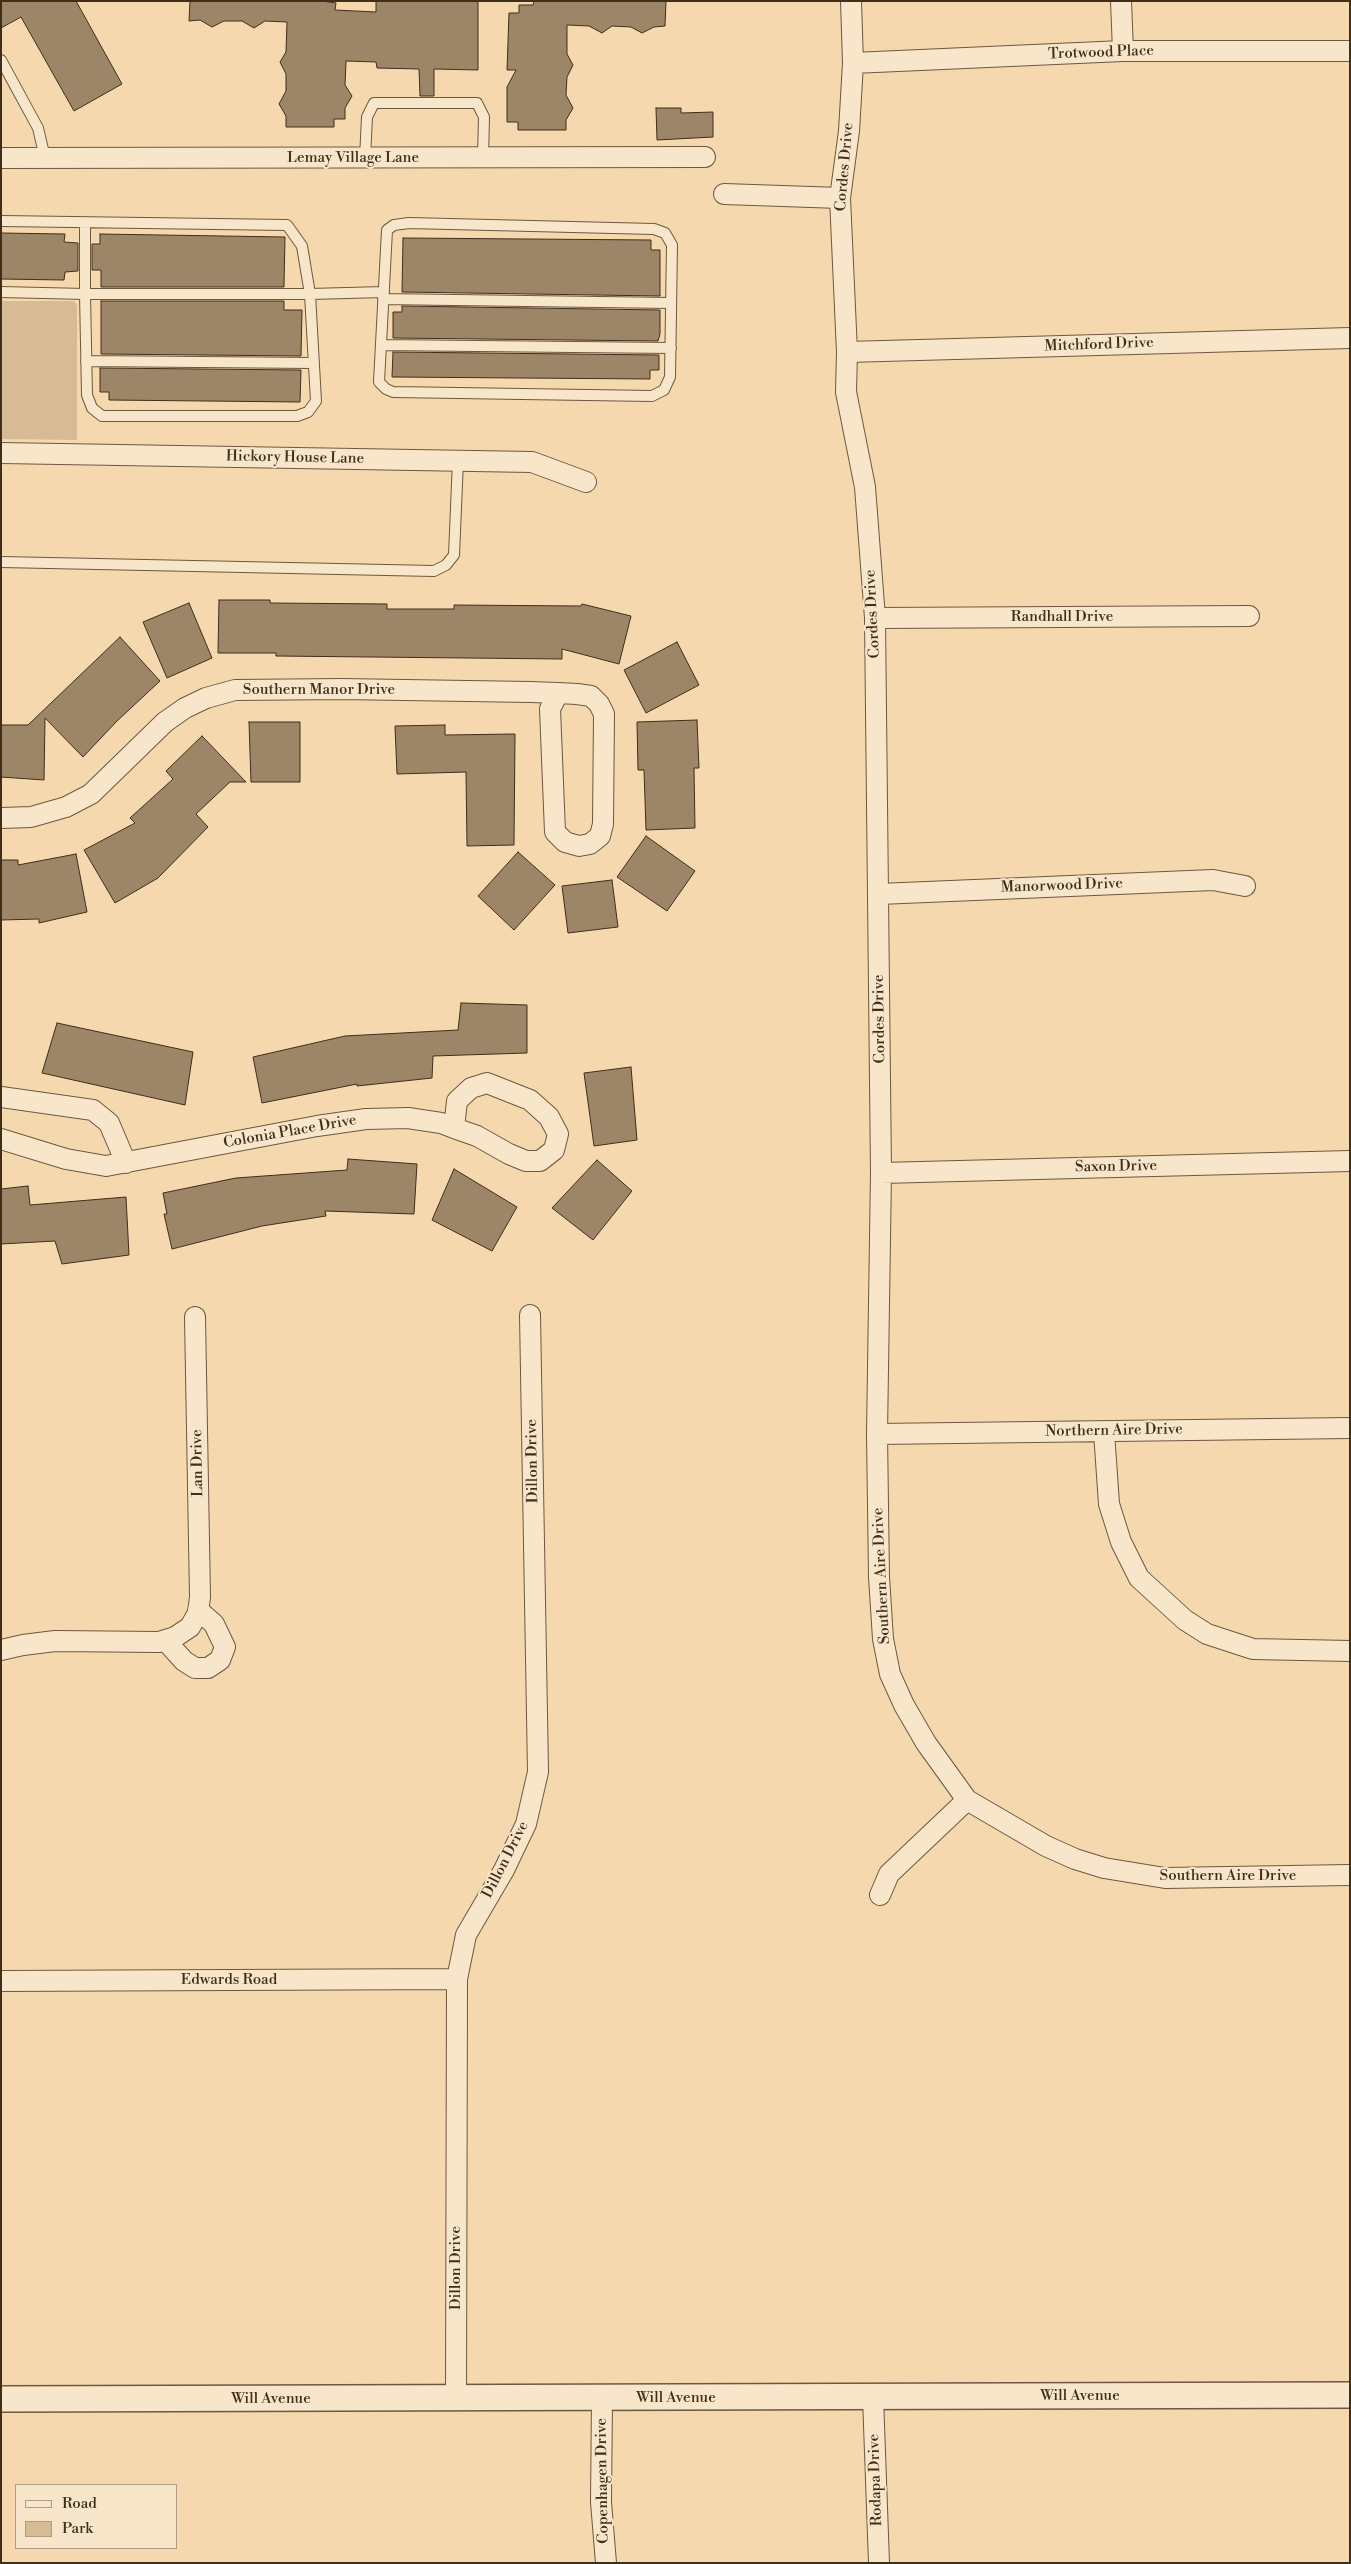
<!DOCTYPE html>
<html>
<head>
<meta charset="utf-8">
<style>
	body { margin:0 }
	#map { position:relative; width:1351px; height:2564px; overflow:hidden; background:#f5d8ae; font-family:"Libre Bodoni",serif }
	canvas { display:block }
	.frame { position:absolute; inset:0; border:2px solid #3e2e1a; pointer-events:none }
	.legend { position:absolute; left:15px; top:2484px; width:162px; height:65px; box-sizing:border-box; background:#f8e6ca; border:1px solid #ae9c84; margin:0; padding:6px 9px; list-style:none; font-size:15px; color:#3e2e1a }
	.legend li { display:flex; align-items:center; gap:10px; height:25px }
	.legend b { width:25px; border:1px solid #ae9c84 }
</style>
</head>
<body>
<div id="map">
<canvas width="1351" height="2564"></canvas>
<div class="frame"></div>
<ul class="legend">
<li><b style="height:6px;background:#f8e6ca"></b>Road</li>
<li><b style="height:14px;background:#d6bb95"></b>Park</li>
</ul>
</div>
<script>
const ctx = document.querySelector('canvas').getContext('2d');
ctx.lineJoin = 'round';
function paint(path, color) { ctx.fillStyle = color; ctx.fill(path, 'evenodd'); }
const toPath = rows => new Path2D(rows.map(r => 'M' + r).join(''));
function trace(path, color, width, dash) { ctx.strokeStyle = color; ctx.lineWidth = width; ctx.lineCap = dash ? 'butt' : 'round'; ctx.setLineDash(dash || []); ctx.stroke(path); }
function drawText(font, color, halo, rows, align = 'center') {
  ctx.font = font + ' "Libre Bodoni",serif'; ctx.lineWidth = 4; ctx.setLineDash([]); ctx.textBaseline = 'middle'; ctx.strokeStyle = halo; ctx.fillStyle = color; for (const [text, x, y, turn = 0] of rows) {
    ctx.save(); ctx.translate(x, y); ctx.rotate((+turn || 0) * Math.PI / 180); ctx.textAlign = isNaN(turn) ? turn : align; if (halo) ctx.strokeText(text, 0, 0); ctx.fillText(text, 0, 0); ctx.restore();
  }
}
paint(toPath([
	[1,301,74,301,77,305,77,440,1,439]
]), '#d6bb95');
const building = toPath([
	[1,1,76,1,122,84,74,111,21,17,1,28,1,1],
	[190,1,322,1,336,3,335,10,376,12,376,1,478,1,478,70,434,69,434,96,420,96,419,69,377,68,376,62,346,61,345,85,352,96,345,108,345,119,334,119,334,127,286,127,286,116,279,104,286,91,286,74,280,62,286,52,287,22,265,21,254,28,242,21,224,21,212,27,200,20,189,21,190,1],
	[534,1,666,1,665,26,654,27,642,33,631,27,612,26,602,33,589,26,567,25,567,54,573,65,567,77,566,95,573,108,566,120,566,130,518,130,518,122,507,122,507,87,516,70,507,70,509,13,519,13,519,5,533,5,534,1],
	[656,108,681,108,681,113,713,112,713,137,657,140,656,108],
	[1,233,65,234,64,242,78,243,78,271,65,272,64,280,1,279,1,233],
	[100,234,285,237,284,287,101,287,101,270,92,270,92,244,100,244,100,234],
	[403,238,651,240,651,250,660,250,660,296,402,292,403,238],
	[101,301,284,301,284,310,302,310,301,356,101,354,101,301],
	[402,306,660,310,660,334,658,341,393,338,393,312,402,312,402,306],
	[393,352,659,355,659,370,650,370,650,379,392,377,393,352],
	[100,368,301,370,300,402,109,400,109,392,100,392,100,368],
	[219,600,270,600,270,603,387,604,387,609,454,609,454,605,581,606,582,604,631,616,619,664,562,649,562,659,276,656,276,653,218,653,219,600],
	[189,603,212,658,167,678,143,622,189,603],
	[120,637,160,681,117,721,83,757,45,718,44,780,1,777,1,725,28,725,120,637],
	[677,642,699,685,646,713,624,670,677,642],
	[697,720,699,768,694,768,695,828,646,830,644,770,638,770,637,722,697,720],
	[249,722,300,722,300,782,251,782,249,722],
	[445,725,445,735,515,734,514,845,467,846,466,772,397,774,395,726,445,725],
	[202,736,246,782,230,782,196,814,208,827,158,878,115,903,84,850,135,823,130,818,173,779,166,771,202,736],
	[646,836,695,871,667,911,617,877,646,836],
	[518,852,555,885,514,930,478,896,518,852],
	[76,854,87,912,39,923,39,919,1,920,1,860,18,860,18,865,76,854],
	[612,880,618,927,568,933,562,886,612,880],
	[461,1003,527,1005,527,1053,433,1056,432,1078,357,1086,357,1084,262,1103,253,1057,345,1036,458,1030,461,1003],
	[57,1023,193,1052,185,1105,42,1073,57,1023],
	[631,1067,637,1140,594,1146,584,1073,631,1067],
	[348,1159,417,1164,414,1214,325,1211,326,1216,262,1226,172,1249,164,1214,167,1214,163,1193,236,1178,347,1170,348,1159],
	[597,1160,632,1191,593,1240,552,1208,597,1160],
	[454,1169,517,1207,492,1251,432,1220,454,1169],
	[28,1186,30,1205,126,1197,129,1255,62,1264,55,1241,1,1244,1,1189,28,1186]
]);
paint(building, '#9d8667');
trace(building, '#3e2e1a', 1);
const service = toPath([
	[1,60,38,128,45,158],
	[365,158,367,117,374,103,477,103,484,117,483,158],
	[1,221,287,225,302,246,310,294,384,292],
	[409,223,654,229,665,233,672,245,670,377,664,390,652,396,393,392,386,389,379,382,387,230,394,225,409,223],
	[1,292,85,294,87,395,92,408,102,416,297,416,308,412,316,401,310,294,85,294,85,223],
	[383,299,671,303],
	[381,345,671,348],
	[86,361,313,363],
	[1,562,434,571,446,565,454,555,458,460]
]);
const minor = toPath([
	[851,1,853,63,849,131,840,198,847,352,846,392,865,487,875,618,881,1173,877,1434,879,1577,883,1639,890,1674,904,1705,926,1743,967,1800,1046,1846,1075,1859,1104,1868,1165,1878,1350,1875],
	[1121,1,1123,51],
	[853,63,1123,51,1350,51],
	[1,158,705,157],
	[724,194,840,198],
	[847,352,1350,338],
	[1,453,532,462,586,482],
	[875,618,1249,616],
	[1,818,31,817,66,807,91,794,165,722,185,708,206,698,235,690,341,689,531,692,558,693,577,694,591,696,599,704,604,714,603,824,600,836,590,844,579,846,565,842,555,832,550,709,558,693],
	[879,894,1213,880,1245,886],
	[1,1097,93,1110,109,1123,126,1163],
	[1,1139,66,1159,106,1166,317,1126,366,1119,408,1118,441,1123,454,1128,477,1136,509,1154,526,1161,540,1161,554,1150,558,1134,549,1117,530,1100,487,1083,471,1088,457,1101,454,1128],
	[881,1173,1350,1161],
	[1104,1432,1109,1504,1121,1542,1139,1578,1185,1620,1207,1634,1253,1649,1350,1651],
	[877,1434,1350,1428],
	[165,1640,184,1661,195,1668,208,1668,220,1660,225,1647,214,1624,198,1610],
	[1,1650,23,1645,55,1641,159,1642,175,1637,190,1627,198,1613,200,1597,195,1317],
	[880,1895,889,1874,967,1800],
	[1,1981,457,1979],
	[873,2397,879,2563],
	[456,2399,457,1979,466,1935,504,1870,526,1824,538,1772,530,1315],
	[602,2399,601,2502,606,2563]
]);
const tertiary = toPath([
	[1,2399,1350,2395]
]);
trace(service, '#6c583f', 12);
trace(minor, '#6c583f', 22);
trace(tertiary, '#6c583f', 28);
trace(service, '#f8e6ca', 10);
trace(minor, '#f8e6ca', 20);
trace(tertiary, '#f8e6ca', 25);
drawText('15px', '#3e2e1a', '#f8e6ca', [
	["Trotwood Place",1101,53,-2],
	["Lemay Village Lane",353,158],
	["Cordes Drive",845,167,-85],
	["Mitchford Drive",1099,345,-2],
	["Hickory House Lane",295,458,1],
	["Cordes Drive",873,614,-93],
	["Randhall Drive",1062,617],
	["Southern Manor Drive",319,690],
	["Manorwood Drive",1062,886,-2],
	["Cordes Drive",880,1019,-91],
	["Colonia Place Drive",290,1132,-10],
	["Saxon Drive",1116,1167,-1],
	["Northern Aire Drive",1114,1431,-1],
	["Dillon Drive",533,1461,-91],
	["Lan Drive",198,1463,-91],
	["Southern Aire Drive",882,1576,-93],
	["Dillon Drive",506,1860,-63],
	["Southern Aire Drive",1228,1876],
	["Edwards Road",229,1980],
	["Dillon Drive",456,2268,-90],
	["Will Avenue",1080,2396],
	["Will Avenue",676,2398],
	["Will Avenue",271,2399],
	["Rodapa Drive",876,2480,-92],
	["Copenhagen Drive",603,2481,-91]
]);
</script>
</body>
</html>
